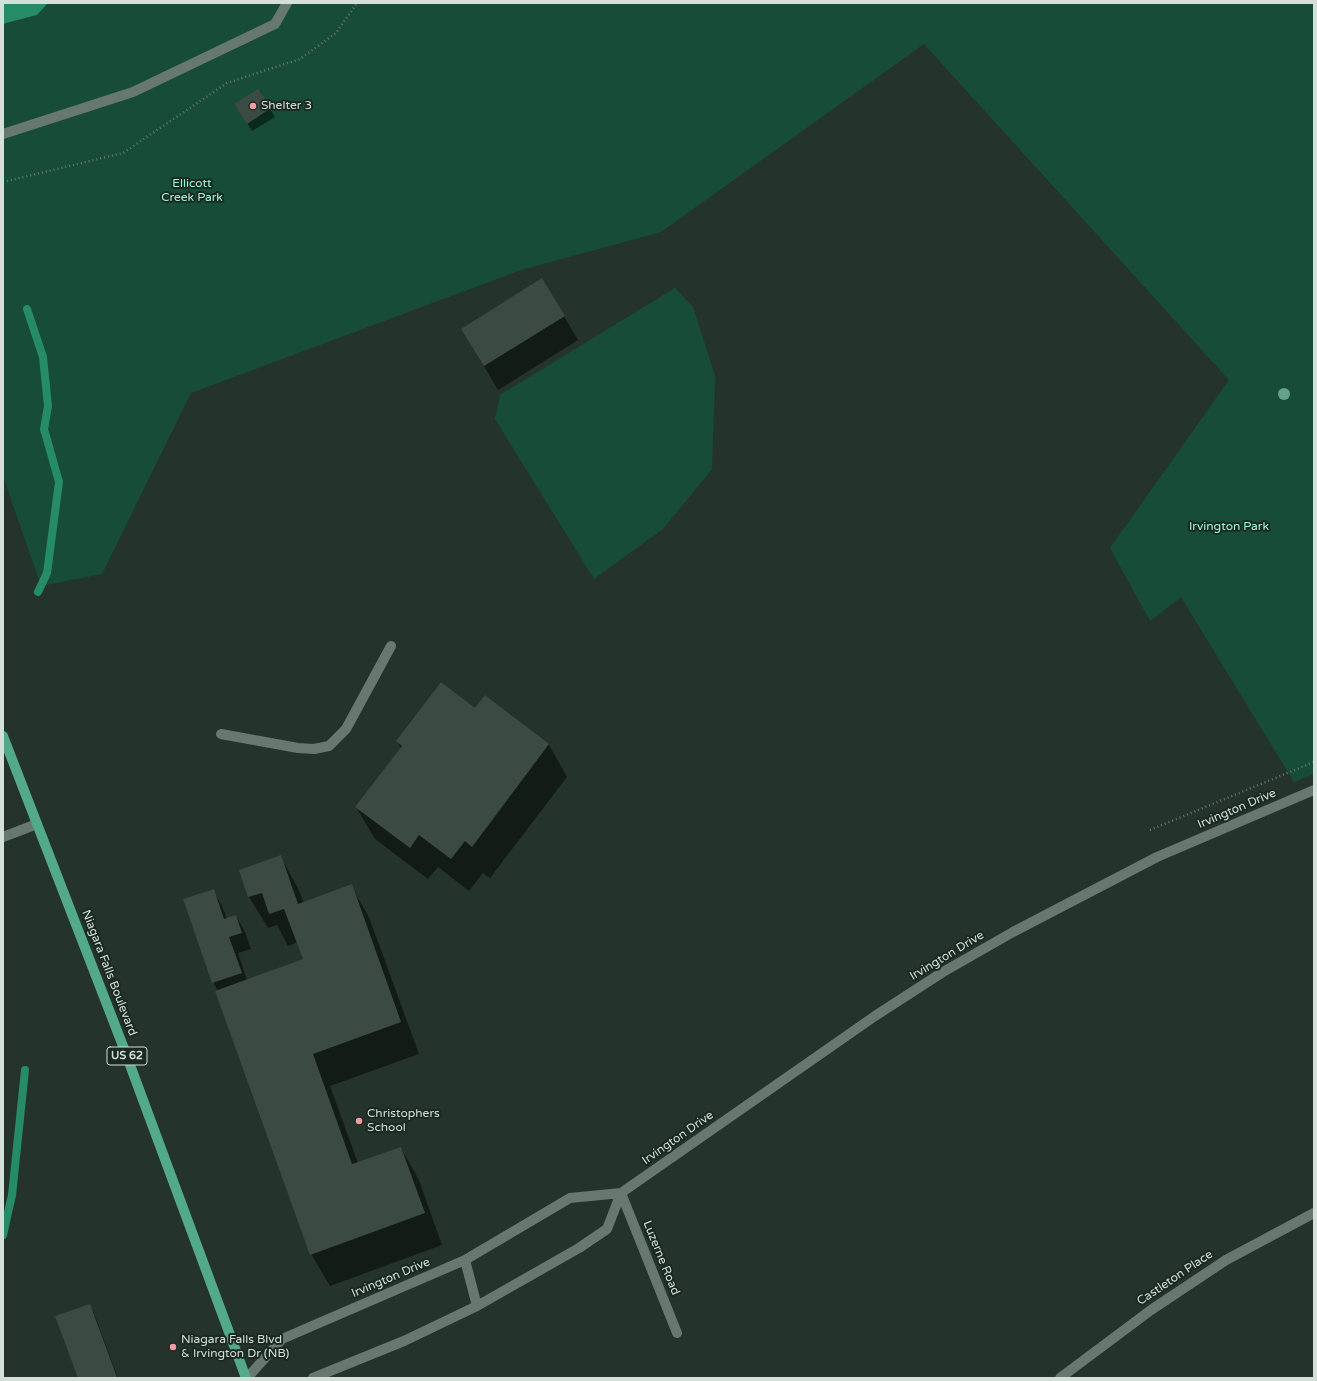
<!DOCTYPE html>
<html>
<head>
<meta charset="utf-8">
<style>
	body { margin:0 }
	#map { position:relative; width:1317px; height:1381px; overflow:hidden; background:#24342c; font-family:"Varela Round",sans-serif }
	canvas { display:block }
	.frame { position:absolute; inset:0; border:4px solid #d5dfda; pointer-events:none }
</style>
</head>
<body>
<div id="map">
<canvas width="1317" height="1381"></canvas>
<div class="frame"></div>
</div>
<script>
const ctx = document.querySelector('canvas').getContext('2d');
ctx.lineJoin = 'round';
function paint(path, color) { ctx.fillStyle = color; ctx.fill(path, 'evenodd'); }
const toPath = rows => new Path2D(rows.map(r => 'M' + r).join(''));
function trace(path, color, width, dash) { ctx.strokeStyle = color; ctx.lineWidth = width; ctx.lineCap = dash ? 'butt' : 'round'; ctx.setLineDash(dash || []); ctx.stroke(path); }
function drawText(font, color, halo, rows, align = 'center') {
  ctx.font = font + ' "Varela Round",sans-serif'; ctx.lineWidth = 4; ctx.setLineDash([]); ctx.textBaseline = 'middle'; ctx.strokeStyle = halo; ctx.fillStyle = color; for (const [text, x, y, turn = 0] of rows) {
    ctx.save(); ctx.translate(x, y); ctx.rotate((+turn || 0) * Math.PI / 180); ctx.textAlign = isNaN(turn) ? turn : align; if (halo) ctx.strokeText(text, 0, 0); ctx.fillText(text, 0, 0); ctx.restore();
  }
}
paint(toPath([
	[3,3,1314,3,1314,774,1294,782,1181,597,1150,621,1110,548,1229,380,924,44,661,232,521,270,191,393,102,574,41,586,3,476],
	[675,288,693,307,715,376,712,469,663,529,594,579,495,419,500,395]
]), '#174d38');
paint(toPath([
	[3,3,48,3,37,15,6,23,3,25]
]), '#258c67');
paint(toPath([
	[258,90,275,117,252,131,240,112],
	[564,316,578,340,498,390,462,329],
	[485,696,549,745,567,777,490,878,483,873,469,891,438,867,428,879,375,839,356,807,401,749,397,741,475,709],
	[280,856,298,888,304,903,351,886,369,917,419,1054,330,1086,358,1163,401,1148,419,1180,442,1245,330,1286,311,1254,218,991,213,982,213,890,222,906,227,919,236,916,245,932,251,949,238,953,247,980,304,959,298,942,288,946,277,925,268,928,249,897,240,870],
	[89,1305,94,1313,118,1378,79,1378]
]), '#0007');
trace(toPath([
	[27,309,43,357,48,406,44,429,59,482,47,573,38,592],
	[3,1235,12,1195,25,1070]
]), '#258c67', 8);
paint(toPath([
	[258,89,271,108,247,124,234,104],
	[542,278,565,316,484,366,461,329],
	[441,682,475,708,485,695,549,744,472,847,465,841,451,859,419,835,410,848,355,807,402,746,396,741],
	[281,855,298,904,352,884,401,1022,313,1054,352,1164,401,1147,425,1213,310,1255,215,991,303,959,284,909,269,914,262,893,248,897,239,870],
	[214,889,224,919,236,915,242,933,229,937,242,973,212,983,183,899],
	[90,1304,117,1377,115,1378,78,1378,55,1316]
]), '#3b4b43');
trace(toPath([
	[3,182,123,153,227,83,300,59,336,33,357,3],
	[1150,830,1314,762]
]), '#69766f', 2.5, [1, 3]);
trace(toPath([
	[3,134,133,92,275,24,287,3],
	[221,734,298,748,314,749,329,746,346,729,391,646],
	[3,837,37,824]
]), '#67786f', 10);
trace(toPath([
	[621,1193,677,1333],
	[465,1260,477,1306],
	[247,1378,282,1339,465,1260,570,1198,621,1193,875,1016,943,972,1013,932,1157,857,1314,790],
	[313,1378,404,1341,477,1306,579,1248,607,1229,621,1193],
	[1060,1378,1151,1310,1226,1260,1314,1213]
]), '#67786f', 10);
trace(toPath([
	[3,736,123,1046,246,1378]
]), '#53aa88', 10);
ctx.fillStyle = '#65a287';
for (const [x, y] of [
	[1284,394]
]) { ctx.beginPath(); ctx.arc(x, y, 6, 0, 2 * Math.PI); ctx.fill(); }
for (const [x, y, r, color] of [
	[253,106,4,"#f49aa2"],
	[359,1121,4,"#f49aa2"],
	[173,1347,4,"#f49aa2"]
]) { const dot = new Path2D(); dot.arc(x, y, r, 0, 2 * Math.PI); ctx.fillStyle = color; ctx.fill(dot); trace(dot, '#1a2a23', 1.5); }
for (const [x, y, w] of [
	[127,1056,40]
]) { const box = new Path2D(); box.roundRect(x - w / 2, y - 9, w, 18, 3); ctx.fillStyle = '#1a2a23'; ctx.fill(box); trace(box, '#d5dfda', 1); }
drawText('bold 11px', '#d5dfda', null, [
	["US 62",127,1056]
]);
drawText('12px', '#d5dfda', '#1a2a23', [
	["Shelter 3",261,106],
	["Christophers",367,1114],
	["School",367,1128],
	["Niagara Falls Blvd",181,1340],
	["& Irvington Dr (NB)",181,1354]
], 'left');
drawText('12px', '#9afcd1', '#1a2a23', [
	["Ellicott",192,184],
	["Creek Park",192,198],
	["Irvington Park",1229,527]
]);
drawText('12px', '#d5dfda', '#1a2a23', [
	["Irvington Drive",1237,809,-23],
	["Irvington Drive",947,956,-31],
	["Niagara Falls Boulevard",109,973,69],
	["Irvington Drive",678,1138,-35],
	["Luzerne Road",661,1258,68],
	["Irvington Drive",391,1278,-23],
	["Castleton Place",1175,1278,-34]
]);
</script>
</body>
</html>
